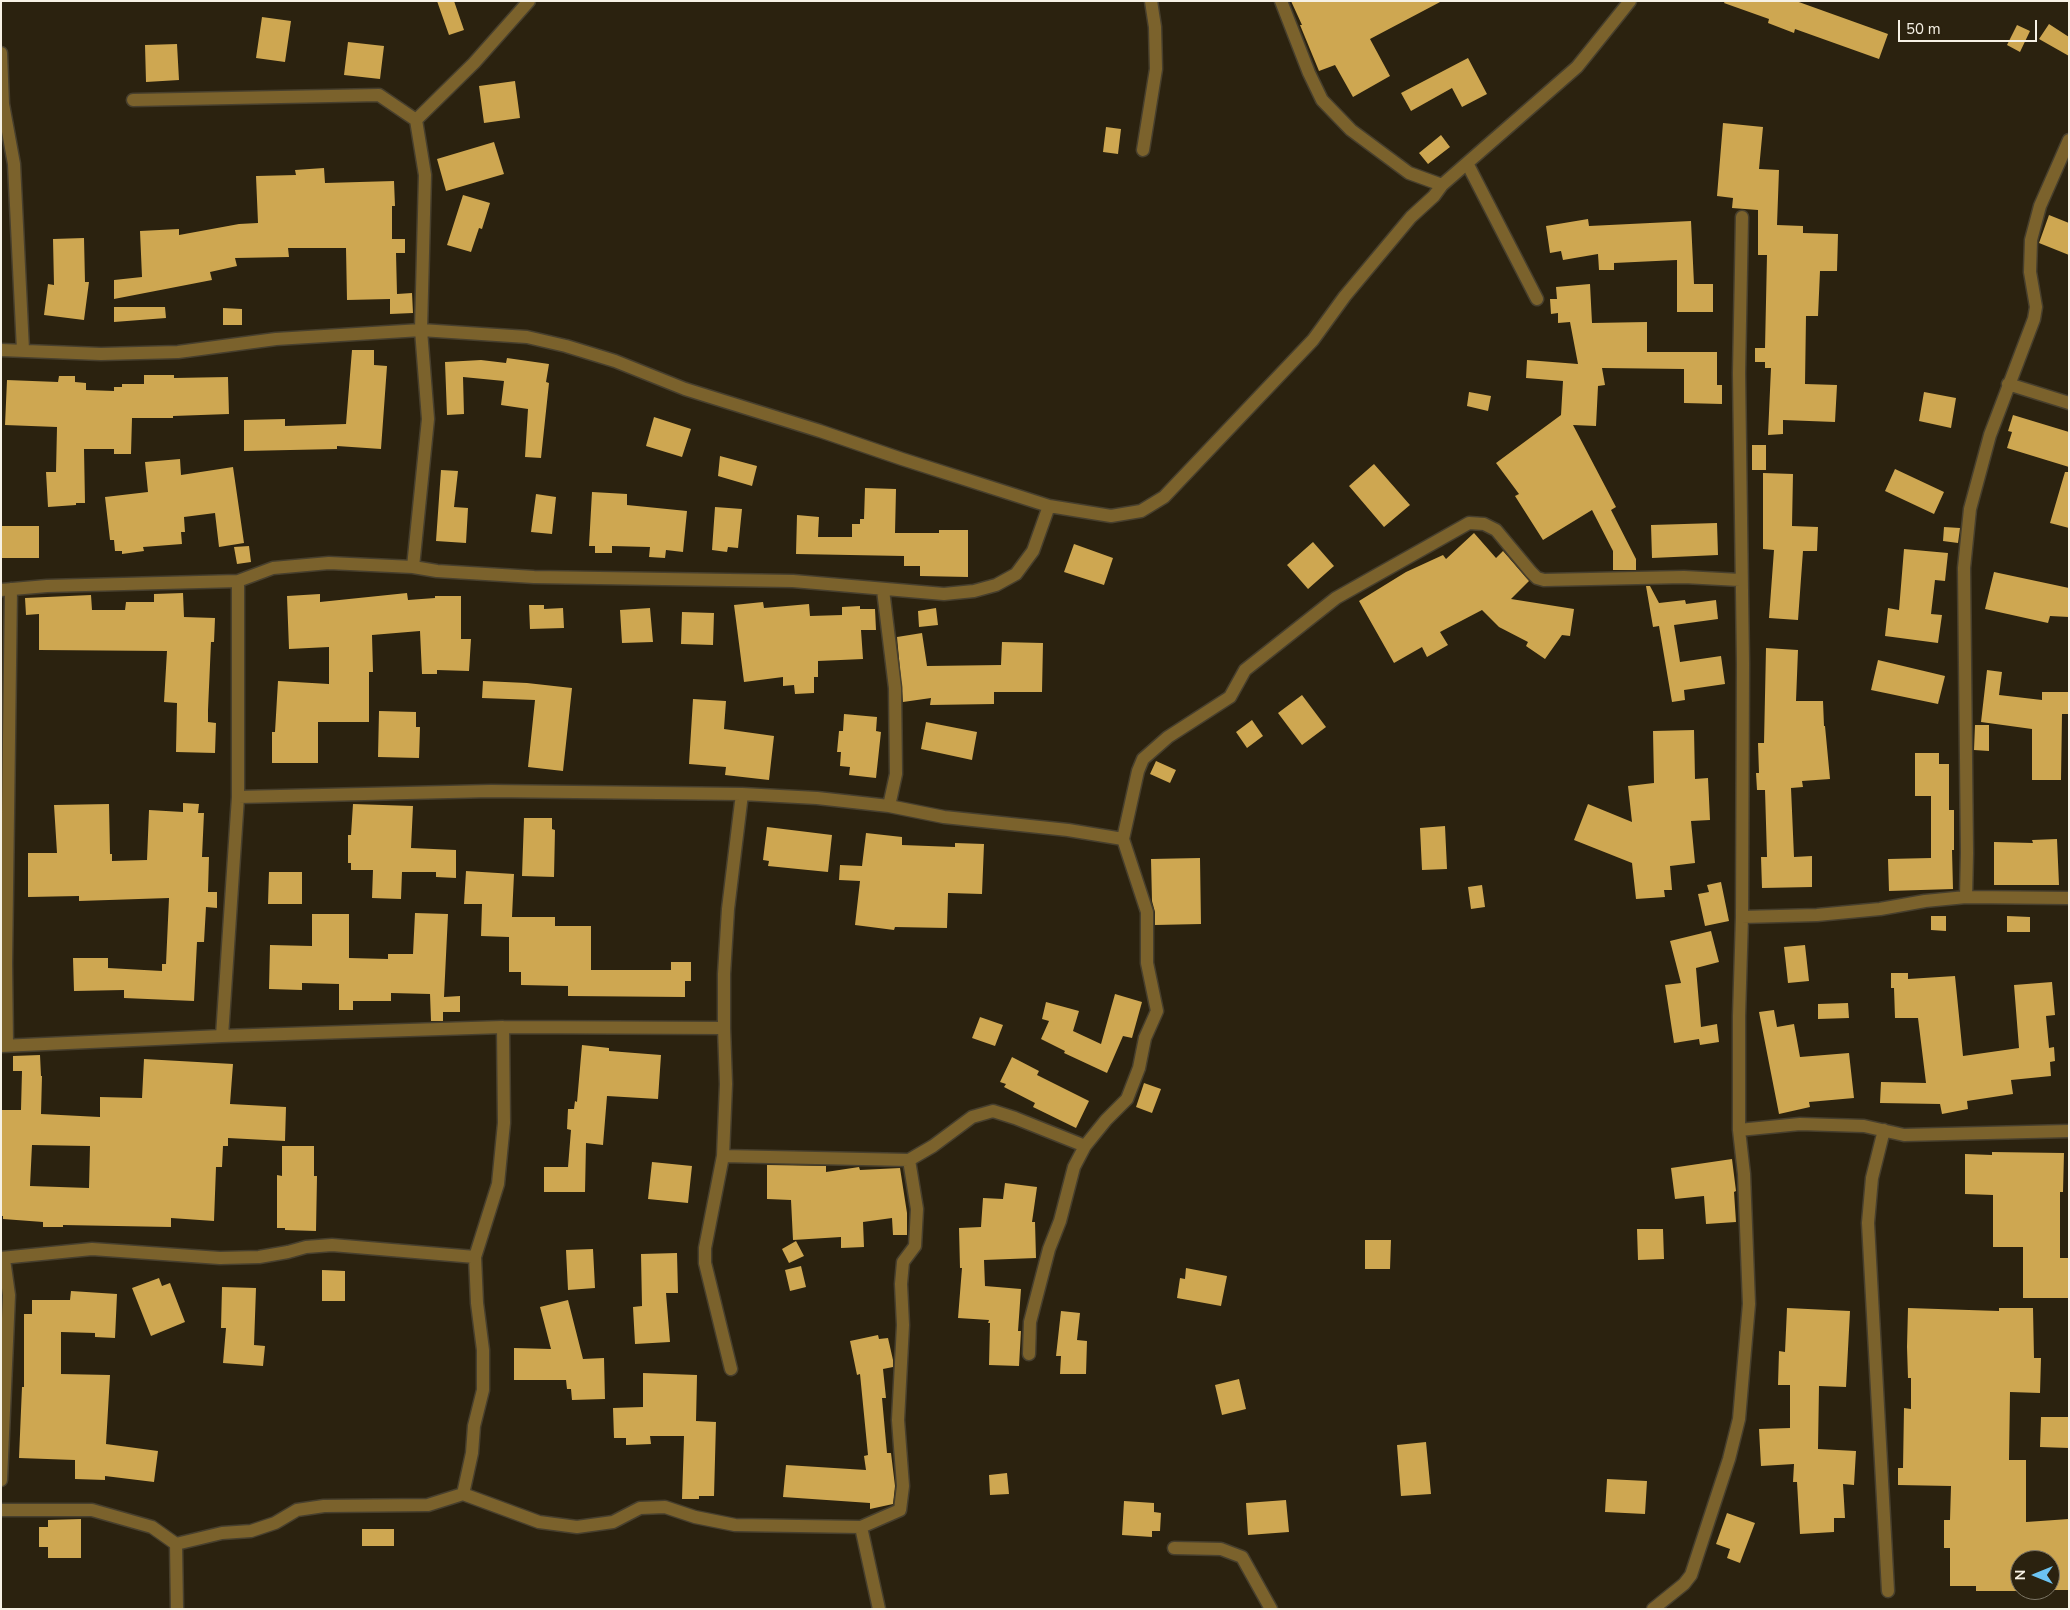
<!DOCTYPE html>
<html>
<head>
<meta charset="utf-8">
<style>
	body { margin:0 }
	#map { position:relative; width:2070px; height:1610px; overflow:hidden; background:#2b220f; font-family:"Nunito Sans",sans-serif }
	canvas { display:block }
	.frame { position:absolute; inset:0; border:2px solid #f6f1e5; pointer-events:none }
	.north { position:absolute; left:2010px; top:1550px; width:50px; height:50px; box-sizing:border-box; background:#2b220f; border:1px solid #7c7565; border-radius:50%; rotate:270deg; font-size:14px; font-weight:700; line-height:20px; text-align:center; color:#f6f1e5 }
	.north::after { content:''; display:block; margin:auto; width:18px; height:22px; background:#6cc3f2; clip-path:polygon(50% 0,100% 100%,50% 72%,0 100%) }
	.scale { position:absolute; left:1898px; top:20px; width:139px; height:22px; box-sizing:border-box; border:2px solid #f6f1e5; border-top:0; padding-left:6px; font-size:15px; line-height:18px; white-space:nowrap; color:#f6f1e5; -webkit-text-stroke:4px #2b220f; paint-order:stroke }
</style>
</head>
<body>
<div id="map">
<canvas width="2070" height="1610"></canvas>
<div class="frame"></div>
<div class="north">N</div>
<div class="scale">50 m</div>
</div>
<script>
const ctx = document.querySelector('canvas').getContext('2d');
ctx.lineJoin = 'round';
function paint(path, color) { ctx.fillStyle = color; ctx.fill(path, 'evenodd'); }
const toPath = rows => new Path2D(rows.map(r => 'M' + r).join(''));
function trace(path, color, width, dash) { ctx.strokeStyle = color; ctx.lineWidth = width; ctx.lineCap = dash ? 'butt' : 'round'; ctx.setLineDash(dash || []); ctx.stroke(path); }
paint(toPath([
	[437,1,454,1,464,30,449,35],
	[1291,1,1442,1,1370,39,1390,76,1353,97,1335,65,1319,71,1300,25,1302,25],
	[1725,1,1796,1,1888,34,1879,59,1795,29,1794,33,1768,23,1769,19,1724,3],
	[262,17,291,21,285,62,256,58],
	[2049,24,2069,37,2069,56,2039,39],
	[2017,25,2030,31,2020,52,2007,45],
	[348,42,384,46,380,79,344,75],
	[177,44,179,80,146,82,145,45],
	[1468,58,1487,94,1462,107,1452,88,1411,111,1401,93],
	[515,81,520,118,484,123,479,86],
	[1723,123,1763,127,1759,169,1779,170,1777,225,1803,226,1803,233,1838,234,1837,271,1820,271,1818,316,1806,316,1805,384,1837,385,1835,422,1783,420,1783,434,1768,435,1771,368,1765,368,1765,362,1755,362,1755,348,1765,348,1767,255,1758,255,1758,210,1732,208,1733,198,1717,196],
	[1106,127,1121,129,1118,154,1103,152],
	[1441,135,1450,147,1428,164,1419,153],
	[494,142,504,174,446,191,437,159],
	[324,168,325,183,394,181,395,206,392,206,392,239,405,239,405,253,396,253,397,294,412,293,413,313,390,314,390,299,347,300,346,248,288,248,289,257,235,258,237,266,210,272,212,280,114,299,114,280,142,277,140,231,179,229,179,235,239,224,258,223,256,176,296,175,295,170],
	[463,195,490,203,482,229,479,228,471,252,447,245],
	[2049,215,2069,223,2069,255,2039,243],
	[1588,219,1589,226,1691,221,1694,284,1713,284,1713,312,1677,312,1677,260,1614,263,1614,270,1599,270,1598,254,1563,260,1561,251,1550,253,1546,226],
	[84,238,85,282,89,282,84,320,44,315,48,284,54,285,53,239],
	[1590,284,1592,323,1647,322,1647,352,1717,352,1717,385,1722,385,1722,404,1684,403,1684,369,1602,368,1605,385,1598,386,1596,426,1573,425,1616,507,1611,510,1636,559,1636,570,1613,570,1613,551,1592,510,1543,540,1515,496,1519,494,1496,463,1561,415,1563,381,1526,378,1527,360,1578,364,1570,322,1558,323,1558,313,1551,314,1550,299,1557,299,1556,287],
	[114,307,165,307,166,318,114,322],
	[223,308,242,309,242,325,223,325],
	[352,350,374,350,374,365,387,366,381,449,337,446,337,449,244,451,244,420,285,419,285,426,346,424],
	[507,358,549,364,546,382,549,383,541,458,525,457,528,409,501,405,504,381,463,377,464,414,447,415,445,362,481,360,506,363],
	[144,375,174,375,174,378,228,377,229,414,173,416,173,418,132,418,131,454,114,454,114,449,84,449,85,503,76,503,76,505,48,507,46,472,56,472,57,427,5,425,7,380,58,382,59,376,75,376,75,382,86,383,86,390,114,391,114,387,122,387,122,384,144,384],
	[1469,392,1491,396,1488,411,1467,406],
	[1924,392,1956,398,1951,428,1919,421],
	[2013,415,2069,432,2069,467,2007,448,2012,432,2008,431],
	[654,417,691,429,682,457,646,446],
	[1752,445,1766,445,1766,470,1752,470],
	[720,456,757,466,752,486,718,476],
	[180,459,181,475,233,467,244,543,219,547,215,513,184,517,185,532,181,532,182,544,143,547,144,551,122,554,122,551,115,551,114,540,110,540,105,497,148,492,145,462],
	[1374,464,1410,505,1384,527,1349,486],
	[1895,469,1944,492,1934,514,1885,491],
	[441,470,458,471,454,507,468,508,466,543,436,541],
	[2065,472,2069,472,2069,528,2050,523],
	[1763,473,1793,474,1792,526,1818,527,1817,551,1803,551,1798,620,1769,618,1774,550,1763,549],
	[865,488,896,489,895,533,939,533,939,530,968,530,968,577,920,576,920,566,904,566,904,556,796,554,797,515,819,517,818,537,852,537,852,524,860,524,860,519,864,519],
	[592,492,627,494,627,505,687,511,683,552,666,550,665,558,649,557,650,547,612,546,612,553,595,553,595,546,589,546],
	[536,494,556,497,552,534,531,532],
	[715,507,742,509,738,548,728,547,727,552,712,550],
	[1717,523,1718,555,1652,558,1651,525],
	[1,526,39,526,39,558,2,558],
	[1944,527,1960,528,1958,543,1943,541],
	[1474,533,1496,558,1503,551,1529,581,1511,599,1574,609,1570,636,1562,635,1545,659,1526,646,1528,642,1499,627,1482,610,1440,632,1448,645,1427,657,1422,647,1394,663,1359,601,1406,572,1443,555,1446,559],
	[1313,542,1334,566,1308,589,1287,565],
	[1074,544,1113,558,1104,585,1064,572],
	[249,546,251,562,237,564,234,547],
	[1904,549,1948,553,1945,581,1935,580,1931,614,1942,615,1938,643,1885,636,1888,608,1899,610],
	[1994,572,2069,588,2069,617,2050,616,2048,623,1985,609],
	[1646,586,1650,586,1659,603,1685,600,1686,604,1716,600,1718,619,1674,625,1680,662,1721,656,1725,684,1684,690,1685,700,1672,702,1659,626,1653,627],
	[183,593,184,617,215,618,214,642,211,642,208,710,208,722,216,723,215,753,176,752,177,703,164,702,167,651,39,650,39,614,26,615,25,598,91,595,92,610,125,610,126,602,154,602,154,594],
	[407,593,408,600,435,598,435,596,461,596,461,639,471,639,469,671,437,670,437,674,422,674,420,631,372,635,373,672,369,672,369,722,318,722,318,763,272,763,272,732,275,732,278,681,329,684,329,647,289,649,287,596,320,594,320,602],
	[763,602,764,608,809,604,810,616,842,615,842,607,860,606,860,609,875,609,876,630,861,630,863,659,818,661,818,677,814,677,814,693,795,694,794,685,783,686,783,677,744,682,734,605],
	[529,605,544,605,544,609,563,608,564,628,530,629],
	[650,608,653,642,622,643,620,610],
	[936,608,938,625,919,627,918,611],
	[682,612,714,613,713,645,681,644],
	[922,633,927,666,1001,665,1002,642,1043,643,1042,692,994,692,994,704,930,705,931,698,903,702,897,637],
	[1766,648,1798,650,1796,701,1823,701,1824,726,1825,726,1830,779,1802,781,1803,787,1791,788,1794,857,1812,856,1812,887,1762,888,1761,857,1767,857,1765,790,1757,790,1756,773,1759,773,1758,743,1764,743],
	[1878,660,1945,676,1938,704,1871,690],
	[1987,670,2002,672,1999,695,2042,700,2042,692,2069,692,2069,714,2062,714,2061,780,2032,780,2032,729,1981,722],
	[483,681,527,683,572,688,563,771,528,767,535,700,482,698],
	[1302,695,1326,727,1302,745,1278,713],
	[693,699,726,701,724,729,774,736,769,780,725,775,726,767,689,764],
	[379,711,416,712,416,727,420,727,419,758,378,757],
	[844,714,877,717,876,731,881,732,876,778,849,775,850,767,840,766,841,752,837,752,839,731,843,731],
	[1252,720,1263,736,1247,748,1236,732],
	[926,722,977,732,972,760,921,749],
	[1975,725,1989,725,1989,751,1974,750],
	[1694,730,1695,779,1708,778,1710,820,1691,821,1695,863,1670,866,1672,890,1664,890,1665,897,1636,899,1632,863,1574,840,1588,804,1632,822,1628,786,1654,783,1653,731],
	[1915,753,1939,753,1939,764,1949,764,1949,810,1954,810,1954,850,1952,850,1953,889,1889,891,1888,859,1931,858,1931,796,1915,796],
	[1156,761,1176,770,1170,783,1150,774],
	[183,803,199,804,198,813,204,813,202,857,209,857,208,892,217,892,217,908,206,907,204,942,197,942,194,1001,124,998,124,990,74,991,73,958,108,958,108,968,162,971,162,964,166,964,169,898,79,901,79,896,28,897,28,853,57,853,54,805,109,804,110,854,112,854,112,861,147,860,149,810,183,812],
	[353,804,413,806,411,848,456,850,456,878,436,877,436,872,402,872,401,899,372,898,373,870,351,870,351,863,348,863,348,835,351,835],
	[524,818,552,818,552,829,555,830,554,877,522,876],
	[1445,826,1447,869,1422,870,1420,828],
	[767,827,832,835,828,872,768,866,769,861,763,860],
	[866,833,902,837,902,845,955,847,955,843,984,844,982,894,948,893,947,928,895,927,894,930,855,925,860,881,839,880,840,865,862,866],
	[2057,839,2059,885,1994,885,1994,842,2033,843,2032,840],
	[1200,858,1201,924,1155,925,1155,912,1152,901,1151,859],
	[466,871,514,874,512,917,555,917,555,926,591,926,591,970,671,970,671,962,691,962,691,981,685,981,685,997,568,996,568,986,521,985,521,972,509,972,509,937,481,936,482,904,464,904],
	[269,872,302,872,302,904,268,904],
	[1721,882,1729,921,1705,926,1698,894,1709,892,1707,885],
	[1482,885,1485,907,1471,909,1468,887],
	[415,913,448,914,444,997,460,996,460,1012,443,1012,443,1021,431,1021,430,994,391,993,391,1001,353,1001,353,1010,339,1010,339,984,302,983,302,990,269,989,270,945,312,946,312,914,349,914,349,958,388,959,388,954,413,954],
	[1931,916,1946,916,1946,931,1931,930],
	[2007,916,2030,917,2030,932,2007,932],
	[1711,931,1719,962,1696,968,1701,1027,1717,1024,1719,1042,1700,1045,1699,1039,1674,1043,1665,985,1681,983,1670,941],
	[1805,945,1809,981,1788,983,1784,947],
	[1891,973,1908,973,1908,979,1955,976,1963,1056,2019,1048,2014,985,2052,982,2055,1015,2046,1016,2049,1048,2054,1047,2055,1061,2050,1062,2051,1076,2011,1080,2013,1094,1967,1101,1968,1109,1942,1114,1940,1104,1880,1103,1881,1082,1926,1083,1918,1018,1895,1018,1894,988,1891,988],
	[1115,994,1142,1002,1132,1038,1123,1036,1107,1073,1064,1053,1065,1051,1041,1039,1049,1021,1042,1019,1046,1002,1079,1011,1073,1031,1101,1044],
	[1848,1003,1849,1018,1818,1019,1818,1004],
	[1774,1010,1777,1027,1794,1024,1800,1057,1849,1053,1854,1098,1809,1102,1810,1107,1779,1114,1759,1012],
	[980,1017,1003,1025,995,1046,972,1038],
	[582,1045,609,1048,609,1051,661,1055,658,1099,607,1096,603,1145,586,1143,585,1192,544,1192,544,1167,568,1167,571,1130,567,1129,568,1109,574,1109,575,1101,577,1102],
	[40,1055,41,1076,42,1076,41,1114,100,1117,100,1097,142,1098,144,1059,233,1064,230,1104,286,1107,285,1141,228,1138,228,1146,223,1146,222,1167,216,1167,214,1221,171,1218,171,1227,63,1225,63,1227,43,1227,43,1222,3,1219,3,1216,1,1216,1,1110,21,1110,22,1071,13,1071,13,1056],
	[32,1145,90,1146,89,1188,30,1186],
	[1012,1057,1039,1071,1037,1075,1089,1101,1076,1128,1033,1107,1035,1103,1004,1087,1006,1084,1000,1082],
	[1144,1083,1161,1089,1152,1113,1136,1107],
	[282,1146,314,1146,314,1176,317,1176,316,1231,285,1230,285,1228,277,1228,277,1175,282,1176],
	[1992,1152,2064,1153,2063,1192,2060,1192,2060,1258,2069,1258,2069,1298,2023,1298,2023,1247,1993,1247,1993,1195,1965,1194,1965,1154,1992,1155],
	[1732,1159,1736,1191,1734,1192,1736,1222,1706,1224,1704,1196,1675,1199,1671,1168],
	[652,1162,692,1166,688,1203,648,1199],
	[767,1165,826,1166,826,1172,859,1167,860,1170,900,1168,907,1213,907,1235,893,1235,892,1218,863,1222,864,1247,841,1248,841,1237,793,1240,791,1200,767,1199],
	[1005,1183,1037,1187,1032,1222,1035,1222,1036,1258,984,1260,985,1286,1021,1289,1018,1331,1021,1331,1019,1366,989,1365,990,1323,988,1323,989,1320,958,1318,962,1268,960,1268,959,1228,981,1227,983,1198,1003,1199],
	[1637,1229,1663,1229,1664,1259,1638,1260],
	[1365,1240,1391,1240,1390,1269,1365,1269],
	[796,1241,804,1256,789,1263,782,1249],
	[593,1249,595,1288,568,1290,566,1250],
	[677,1253,678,1293,666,1293,670,1342,635,1344,633,1307,642,1306,641,1254],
	[801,1266,806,1287,790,1291,785,1270],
	[1186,1268,1227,1276,1221,1306,1177,1298,1180,1278,1185,1279],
	[322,1270,345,1271,345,1301,322,1301],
	[159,1278,162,1286,170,1283,185,1322,151,1336,132,1288],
	[222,1287,256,1288,254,1345,265,1346,263,1366,223,1363,226,1328,221,1328],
	[71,1291,117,1294,115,1338,95,1337,95,1333,61,1332,61,1374,110,1375,106,1444,158,1451,154,1482,105,1476,105,1480,75,1479,75,1460,19,1458,22,1387,24,1387,24,1314,32,1314,32,1300,70,1300],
	[568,1300,583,1359,604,1358,605,1399,572,1400,571,1389,567,1389,566,1380,514,1380,514,1348,551,1349,540,1307],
	[1787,1308,1850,1311,1846,1387,1819,1386,1818,1449,1856,1451,1854,1485,1843,1484,1845,1518,1834,1518,1834,1532,1800,1534,1797,1482,1793,1482,1794,1464,1761,1466,1759,1429,1790,1428,1790,1385,1778,1385,1779,1351,1785,1352],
	[1908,1308,1999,1311,1999,1308,2033,1308,2034,1358,2041,1358,2040,1393,2010,1392,2009,1460,2026,1460,2026,1522,2069,1519,2069,1590,2050,1590,2050,1560,2020,1560,2020,1591,1976,1591,1976,1586,1950,1586,1950,1548,1944,1548,1944,1520,1950,1520,1951,1486,1898,1485,1898,1468,1903,1468,1904,1408,1911,1409,1911,1378,1908,1378,1907,1347],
	[1061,1311,1080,1313,1077,1340,1087,1341,1086,1374,1060,1374,1061,1356,1056,1356],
	[878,1335,879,1339,888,1338,893,1360,893,1367,883,1369,886,1398,882,1398,887,1453,891,1453,895,1486,893,1504,870,1509,870,1503,783,1497,786,1465,866,1470,864,1456,868,1455,860,1374,857,1375,850,1341],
	[643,1373,697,1375,696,1421,716,1422,714,1496,699,1496,699,1499,682,1499,684,1436,650,1436,651,1444,626,1445,626,1438,614,1438,613,1408,643,1407],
	[1239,1379,1246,1409,1222,1415,1215,1385],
	[2041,1417,2069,1417,2069,1448,2040,1447],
	[1426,1442,1431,1494,1401,1496,1397,1445],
	[1007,1473,1009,1494,990,1495,989,1475],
	[1607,1479,1647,1481,1645,1514,1605,1512],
	[1286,1500,1289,1532,1248,1535,1246,1503],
	[1124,1501,1154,1503,1154,1512,1161,1513,1160,1531,1152,1531,1152,1537,1122,1535],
	[1727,1513,1755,1523,1740,1563,1727,1558,1730,1549,1716,1544],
	[81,1519,81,1558,48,1558,48,1547,39,1547,39,1527,48,1527,48,1520],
	[362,1529,394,1529,394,1546,362,1546]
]), '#cea751');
const minor = toPath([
	[1281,1,1309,73,1322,100,1351,130,1409,173,1442,185],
	[1,53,3,104,14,164,23,350],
	[133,100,379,95,416,120,425,175,421,330,428,419,413,567],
	[416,120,474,63,529,1],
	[1143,150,1156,69,1155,27,1151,1],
	[1467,163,1537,299],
	[1,350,101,354,178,352,276,339,421,330,527,337,566,346,615,361,685,389,820,431,902,459,1049,506,1111,516,1141,511,1164,497,1313,340,1345,296,1411,217,1434,196,1442,185,1577,67,1630,1],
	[2008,384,2069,403],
	[1,590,47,586,238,581,273,568,329,563,413,567,437,571,534,577,793,581,944,594,974,591,996,585,1016,574,1033,551,1049,506],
	[238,797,491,791,742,794],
	[889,806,944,817,1068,830,1123,839,1147,912,1147,963,1157,1011,1145,1038,1139,1068,1127,1099,1106,1120,1085,1146,1074,1167,1060,1221,1049,1249,1030,1322,1029,1354],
	[1123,839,1138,771,1143,759,1168,737,1230,697,1245,670,1336,598,1469,523,1484,524,1496,530,1531,572,1537,578,1544,580,1684,577,1740,580],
	[1966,897,1967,853,1964,568,1970,509,1990,435,2034,319,2036,307,2030,272,2031,240,2040,206,2069,140],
	[1742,917,1817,915,1880,909,1925,901,1966,897,2069,898],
	[724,1028,726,1084,723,1156,705,1248,705,1263,731,1369],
	[222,1036,238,797,238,581],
	[7,1045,6,963,11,589],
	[1,1046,222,1036,503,1027],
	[1739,1130,1739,1016,1742,917,1743,663,1739,373,1742,217],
	[1884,1130,1872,1178,1868,1223,1888,1591],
	[723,1156,909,1160,933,1146,972,1117,993,1111,1015,1118,1085,1146],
	[1,1258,92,1249,220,1258,259,1257,288,1252,306,1247,332,1245,475,1257],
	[1,1480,9,1295,4,1259],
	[463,1494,472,1453,474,1426,483,1390,483,1350,477,1303,475,1257,498,1184,504,1123,503,1027,724,1028,724,974,728,909,742,794,817,798,889,806,896,774,895,688,883,590],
	[1,1510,92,1510,152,1527,176,1544,222,1533,251,1531,275,1523,297,1510,324,1506,428,1505,463,1494,539,1522,577,1527,613,1522,640,1508,665,1507,695,1517,735,1525,861,1527,900,1510,903,1486,898,1420,903,1325,901,1284,903,1262,915,1246,917,1209,909,1160],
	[861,1527,879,1609],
	[176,1544,177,1609],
	[1174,1548,1221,1549,1242,1557,1271,1609],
	[1653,1609,1684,1584,1691,1575,1729,1459,1739,1419,1749,1304,1744,1174,1739,1130,1800,1124,1864,1126,1904,1135,2069,1131]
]);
trace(minor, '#473f2d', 15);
trace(minor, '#7b622c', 12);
</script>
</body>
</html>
